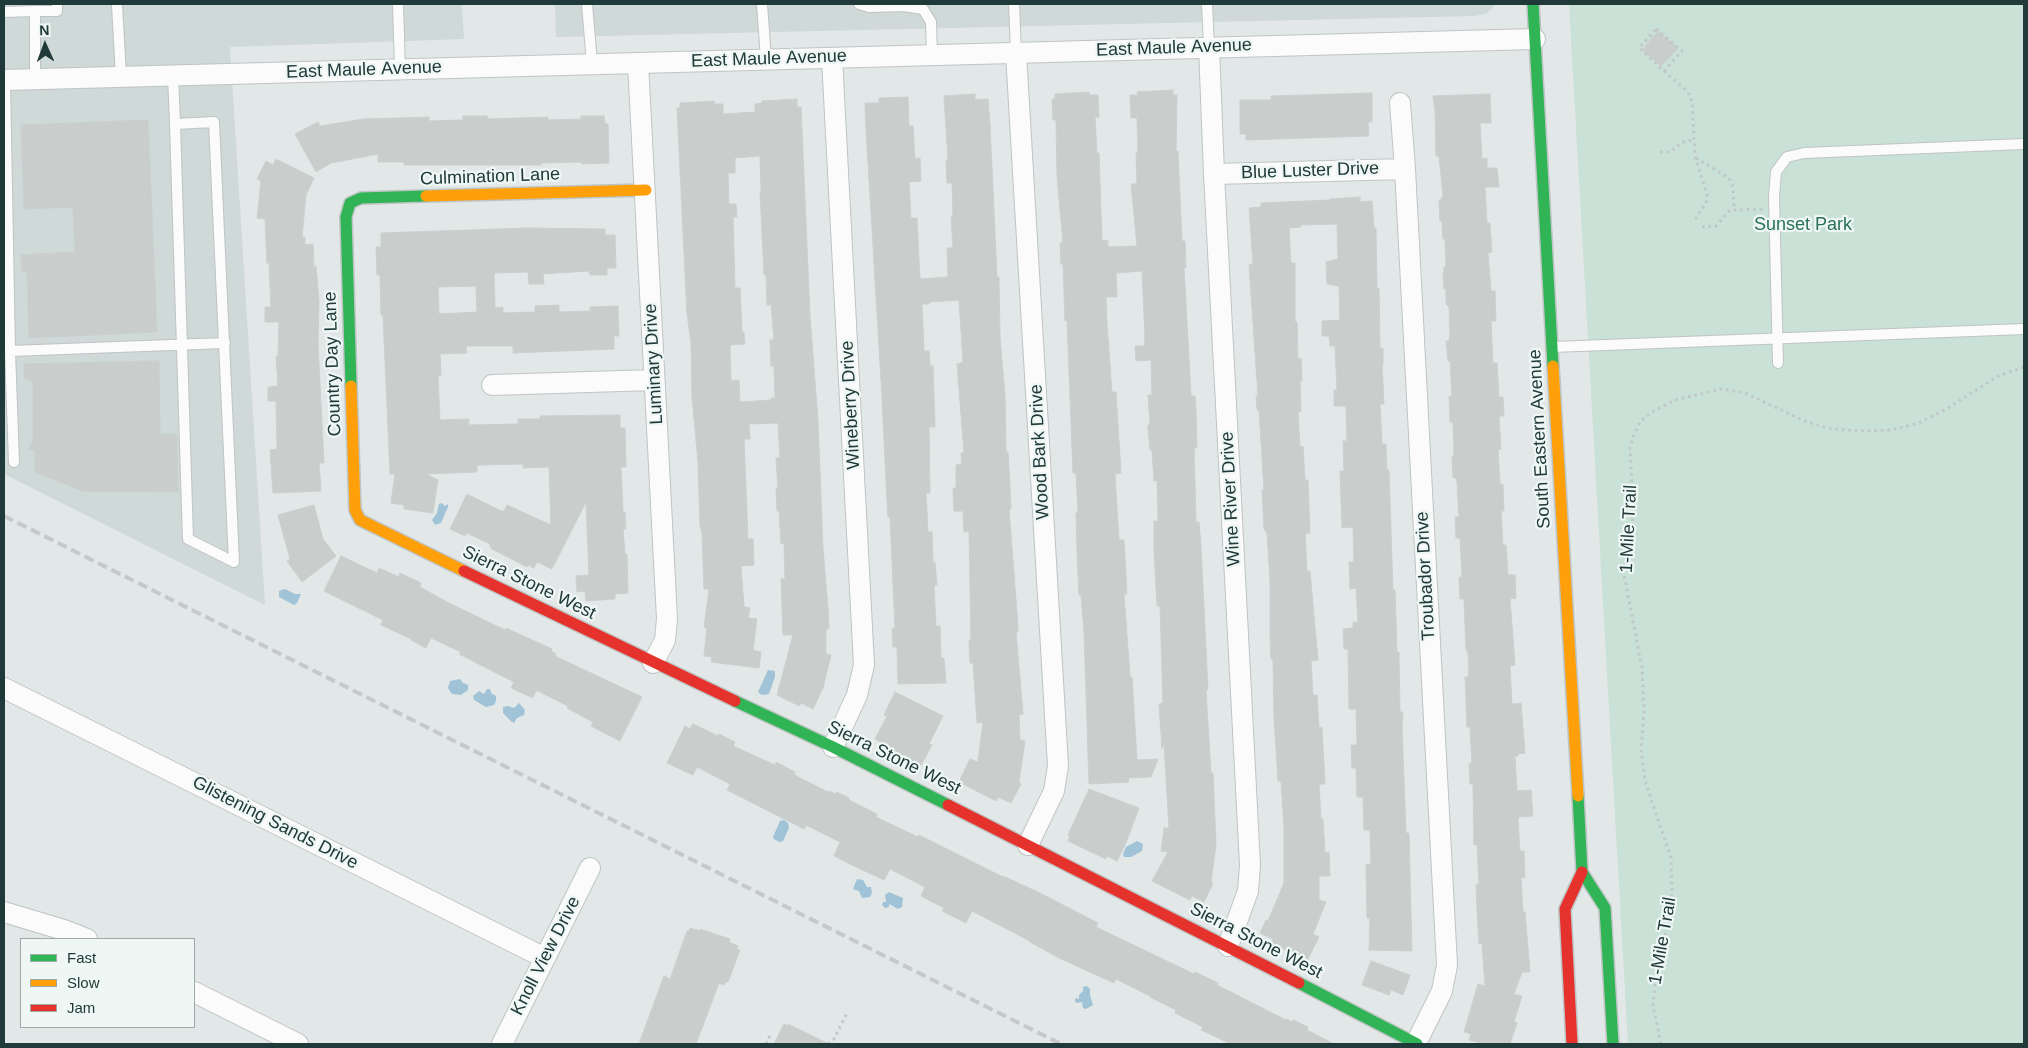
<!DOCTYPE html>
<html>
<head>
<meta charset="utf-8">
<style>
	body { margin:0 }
	#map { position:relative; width:2028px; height:1048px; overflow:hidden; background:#e2e7e7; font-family:Helvetica,sans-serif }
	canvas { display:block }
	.frame { position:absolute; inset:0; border:5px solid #203a39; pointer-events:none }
	.legend { position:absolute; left:20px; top:938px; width:175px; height:90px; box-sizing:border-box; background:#eff7f5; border:1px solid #9cabaa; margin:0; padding:6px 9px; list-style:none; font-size:15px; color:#203a39 }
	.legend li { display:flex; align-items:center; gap:10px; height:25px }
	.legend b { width:25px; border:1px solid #9cabaa }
	.north { position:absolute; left:20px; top:20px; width:50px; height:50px; -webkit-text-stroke:4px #eff7f5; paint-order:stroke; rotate:358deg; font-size:14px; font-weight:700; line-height:20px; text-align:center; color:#203a39 }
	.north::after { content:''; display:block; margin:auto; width:18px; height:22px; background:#203a39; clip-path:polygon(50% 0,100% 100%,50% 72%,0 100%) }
</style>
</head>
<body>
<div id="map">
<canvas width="2028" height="1048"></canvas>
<div class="frame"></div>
<ul class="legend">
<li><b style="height:6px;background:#30b455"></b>Fast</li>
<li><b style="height:6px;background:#ff9f0a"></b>Slow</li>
<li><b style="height:6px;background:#e5322d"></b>Jam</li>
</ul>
<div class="north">N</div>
</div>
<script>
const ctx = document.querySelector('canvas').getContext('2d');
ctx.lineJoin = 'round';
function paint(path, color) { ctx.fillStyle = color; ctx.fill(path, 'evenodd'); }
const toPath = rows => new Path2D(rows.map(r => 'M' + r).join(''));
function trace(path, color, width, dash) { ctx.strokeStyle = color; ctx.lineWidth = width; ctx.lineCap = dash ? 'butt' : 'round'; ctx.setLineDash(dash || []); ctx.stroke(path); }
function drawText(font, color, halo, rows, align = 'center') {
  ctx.font = font + ' Helvetica,sans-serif'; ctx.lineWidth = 4.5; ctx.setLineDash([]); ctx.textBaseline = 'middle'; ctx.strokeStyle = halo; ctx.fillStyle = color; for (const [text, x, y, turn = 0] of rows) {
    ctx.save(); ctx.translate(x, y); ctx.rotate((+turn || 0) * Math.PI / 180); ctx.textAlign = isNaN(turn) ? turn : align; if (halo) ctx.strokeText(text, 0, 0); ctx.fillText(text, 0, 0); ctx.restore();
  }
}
paint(toPath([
	[4,4,462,4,464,39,230,47,265,605,4,474],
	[555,4,1495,4,1491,10,1485,14,1474,16,556,37]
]), '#cfd9d7');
paint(toPath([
	[1569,4,2024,4,2024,1044,1628,1044]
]), '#cae1d7');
paint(toPath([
	[442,503,445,506,448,504,448,507,441,523,435,525,432,520,437,513,439,504],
	[285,589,295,594,301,594,297,603,294,605,279,597,279,591],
	[768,670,775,671,775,677,769,694,762,695,758,692],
	[460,679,463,683,468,685,468,690,461,695,452,694,448,688,450,681],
	[487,689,490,689,491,693,496,696,496,701,494,705,486,707,474,700,473,696,479,691,484,694],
	[519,703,525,710,524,715,517,718,514,723,512,722,503,713,503,707,508,706,514,708],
	[784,820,788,823,789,828,783,841,779,842,774,839,773,837,780,821],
	[1137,841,1143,844,1142,851,1131,857,1124,857,1123,854,1126,847],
	[857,879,863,880,867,887,871,887,872,893,870,897,862,898,859,891,853,889],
	[889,892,903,898,902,907,898,909,889,904,889,907,885,908,882,905,883,902,886,902,885,895],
	[1087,986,1090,989,1090,995,1093,1005,1086,1009,1083,1008,1082,1002,1076,1003,1075,1000,1076,998,1079,999,1079,995,1083,991,1083,987]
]), '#a1c3d7');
const building = toPath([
	[1658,31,1678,48,1661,66,1642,50,1658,31],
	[1173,90,1173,95,1177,95,1176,151,1178,151,1182,241,1185,241,1186,268,1184,268,1191,396,1195,396,1196,410,1197,448,1194,448,1196,522,1199,522,1201,546,1208,690,1206,690,1211,773,1213,773,1216,844,1211,882,1213,883,1204,902,1192,896,1190,900,1152,881,1168,852,1161,851,1164,828,1169,828,1164,743,1162,749,1159,704,1163,703,1160,606,1157,606,1154,549,1154,521,1158,521,1157,480,1154,481,1152,450,1150,450,1148,429,1148,425,1150,425,1148,395,1152,395,1151,360,1136,361,1135,346,1144,346,1145,337,1142,271,1116,273,1117,297,1106,297,1107,324,1112,392,1116,392,1121,473,1115,474,1119,540,1124,540,1127,594,1124,594,1130,677,1132,677,1137,760,1158,759,1151,777,1128,778,1129,782,1089,784,1084,632,1081,595,1079,595,1077,551,1076,513,1078,513,1076,473,1073,473,1067,321,1065,321,1063,264,1061,264,1060,243,1063,243,1057,176,1056,120,1053,120,1052,99,1055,99,1055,94,1089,92,1090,95,1098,95,1099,117,1095,117,1097,153,1099,153,1102,241,1108,240,1108,247,1137,246,1131,184,1137,184,1136,153,1138,153,1137,118,1131,118,1130,95,1138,95,1137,92,1173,90],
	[1372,93,1372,122,1368,122,1369,136,1246,140,1246,134,1240,134,1240,100,1271,100,1271,96,1372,93],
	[975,94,975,100,988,99,990,124,997,277,999,277,1000,338,1005,395,1006,452,1008,452,1010,488,1011,509,1009,509,1017,613,1018,632,1016,632,1023,714,1019,715,1020,740,1025,741,1019,782,1021,784,1011,803,998,797,996,801,959,782,970,759,978,762,983,722,977,723,973,663,970,663,969,640,971,640,969,531,964,532,963,511,954,511,953,488,956,488,956,465,962,464,961,453,964,453,957,364,963,362,959,300,929,302,929,304,922,304,924,351,929,351,930,366,933,366,935,427,929,427,930,493,926,493,928,532,932,532,933,563,935,562,937,585,934,585,936,626,940,626,941,658,944,658,946,683,898,684,897,647,893,647,892,629,895,628,890,517,888,517,887,501,882,397,866,129,865,103,879,103,879,98,908,97,909,126,913,126,915,159,920,158,921,181,909,182,911,218,917,218,920,279,948,277,947,248,953,248,951,216,953,216,952,183,947,183,946,160,948,160,944,96,975,94],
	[1490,94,1491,123,1480,123,1482,159,1487,158,1487,168,1497,168,1499,187,1485,187,1487,223,1490,223,1492,252,1488,253,1491,291,1495,291,1496,321,1491,321,1493,363,1497,363,1499,397,1503,397,1504,416,1499,416,1501,449,1498,450,1500,484,1503,484,1504,511,1501,511,1503,545,1506,545,1508,575,1515,575,1516,598,1510,599,1515,665,1510,666,1512,704,1521,703,1525,753,1518,754,1518,756,1515,756,1517,791,1531,790,1533,816,1518,817,1520,851,1524,851,1525,877,1521,878,1523,912,1525,912,1530,972,1522,972,1514,994,1522,996,1514,1022,1517,1023,1510,1044,1485,1044,1469,1040,1471,1034,1464,1032,1478,984,1485,986,1482,943,1479,944,1477,911,1476,885,1479,884,1477,844,1474,845,1473,784,1470,784,1469,763,1472,763,1470,727,1467,727,1465,677,1468,677,1469,672,1468,653,1466,649,1464,599,1460,599,1459,577,1462,577,1460,538,1456,538,1455,517,1459,517,1457,482,1456,478,1453,478,1452,456,1454,456,1453,422,1450,422,1449,396,1452,396,1450,361,1448,361,1446,341,1449,341,1450,336,1449,307,1446,304,1446,289,1444,289,1443,272,1444,272,1444,267,1446,266,1445,239,1443,239,1442,221,1440,221,1439,200,1441,200,1443,195,1439,156,1436,156,1435,110,1433,96,1490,94],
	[797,99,797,107,801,107,810,316,818,420,823,548,828,608,829,629,826,629,826,654,831,655,823,688,813,709,801,703,799,706,777,695,793,635,783,635,781,579,785,579,784,543,781,544,779,511,777,511,776,488,778,488,776,458,780,458,778,423,749,424,750,439,744,439,748,539,753,539,754,565,741,566,744,607,750,608,748,618,757,619,753,650,761,652,759,668,711,662,712,657,704,656,707,628,704,628,709,589,704,589,702,533,700,526,698,462,692,397,691,342,687,314,677,108,680,108,680,103,714,101,715,104,723,104,723,114,755,112,755,104,762,103,762,101,797,99],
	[760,156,761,192,760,192,764,275,766,275,767,305,771,305,774,340,770,340,771,366,774,366,775,398,771,398,771,400,740,402,739,380,731,381,730,345,745,344,744,332,742,332,740,288,735,288,733,217,737,217,736,204,729,204,728,173,735,173,735,158,760,156],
	[463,116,487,116,488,119,548,117,548,120,581,119,581,116,604,116,605,124,608,124,609,163,582,164,582,162,541,163,541,165,404,165,404,162,378,162,378,154,331,163,316,172,295,134,318,122,320,126,364,119,429,117,429,121,463,120,463,116],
	[148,120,157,332,29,338,27,272,22,272,21,255,75,252,73,207,24,209,21,125,148,120],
	[276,159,314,178,306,195,302,237,305,237,305,245,313,244,314,267,316,266,319,301,318,345,324,463,319,463,321,491,273,493,270,450,277,449,276,401,268,401,268,387,278,386,276,356,278,356,279,322,265,322,265,307,271,307,269,263,267,263,265,219,257,218,261,181,257,179,266,161,273,165,276,159],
	[1360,197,1360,202,1372,201,1374,228,1376,228,1377,288,1379,288,1380,349,1383,348,1383,365,1382,365,1384,404,1380,404,1382,444,1386,444,1387,470,1389,470,1393,590,1395,590,1397,652,1399,652,1400,712,1403,712,1402,728,1406,833,1409,833,1412,951,1369,950,1370,918,1367,918,1366,865,1371,864,1370,830,1364,830,1363,797,1357,797,1356,768,1352,768,1351,745,1357,745,1356,709,1349,709,1348,649,1344,649,1343,629,1353,628,1353,622,1358,622,1356,588,1350,589,1349,562,1354,562,1353,527,1342,528,1340,471,1344,471,1343,441,1347,441,1346,406,1334,406,1334,390,1337,390,1335,346,1330,346,1329,336,1322,336,1322,321,1340,320,1339,286,1327,284,1326,262,1338,259,1337,224,1300,225,1301,227,1289,228,1291,263,1295,263,1295,322,1297,322,1298,359,1301,358,1302,381,1300,381,1301,411,1298,412,1300,447,1303,446,1305,480,1308,480,1310,533,1305,534,1307,571,1310,571,1318,660,1311,661,1313,695,1317,695,1319,728,1322,727,1325,784,1319,784,1321,819,1323,819,1325,853,1329,852,1330,876,1319,876,1319,900,1326,902,1313,934,1319,937,1307,961,1271,943,1273,939,1260,933,1266,920,1268,921,1284,883,1284,828,1281,781,1278,781,1274,718,1273,659,1271,659,1270,637,1270,581,1267,533,1264,529,1262,490,1264,490,1259,410,1257,410,1256,396,1258,396,1249,265,1253,264,1249,208,1261,207,1261,203,1330,200,1330,199,1360,197],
	[527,228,605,229,605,235,615,235,616,268,607,268,607,275,590,275,589,271,543,274,544,284,529,284,528,272,494,273,495,308,503,307,503,313,535,312,535,306,559,305,559,312,590,311,590,307,618,306,619,336,614,336,614,349,513,353,513,346,466,346,467,353,440,354,441,376,438,376,440,420,469,419,469,425,518,424,518,419,540,419,540,416,620,415,620,428,625,428,626,467,621,467,623,512,625,512,626,529,623,529,625,554,627,554,628,593,615,594,615,599,586,601,585,591,577,592,576,576,589,575,586,502,552,569,537,562,534,568,528,565,527,567,492,549,490,546,490,544,467,533,465,536,450,529,467,494,501,511,504,511,507,505,551,525,549,467,523,468,523,464,480,465,477,466,477,472,426,474,438,480,433,513,404,509,404,505,391,503,395,474,390,474,383,315,381,315,380,275,377,275,376,247,381,247,381,233,527,228],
	[476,286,477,312,439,314,438,287,476,286],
	[159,361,160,434,177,434,178,492,83,491,35,472,35,451,29,449,33,441,33,381,25,378,24,364,159,361],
	[314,505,323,539,336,556,302,582,287,561,290,559,278,515,314,505],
	[341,556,377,573,379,568,399,577,400,573,421,583,420,587,449,603,505,630,506,628,552,649,551,651,556,654,555,656,642,697,620,741,591,726,593,722,567,708,568,706,538,691,536,691,533,698,511,688,514,682,459,654,461,652,431,638,426,648,411,640,411,639,381,625,383,620,324,591,341,556],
	[895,692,943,716,929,744,932,745,920,767,885,749,886,745,875,739,887,716,884,715,895,692],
	[693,724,718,736,719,734,735,742,733,746,775,765,776,762,795,772,794,774,798,777,828,792,829,791,836,794,837,792,849,798,849,800,877,814,876,817,918,837,919,835,1003,877,1003,876,1040,893,1098,923,1096,927,1194,974,1195,972,1218,983,1217,985,1286,1020,1287,1019,1292,1022,1293,1020,1308,1027,1307,1030,1334,1044,1231,1044,1201,1030,1203,1027,1175,1013,1176,1010,1150,997,1150,996,1116,979,1114,983,1059,958,1030,942,1030,941,972,911,966,923,942,911,944,908,921,896,925,887,890,869,884,880,854,866,834,856,840,842,806,825,804,829,727,790,730,784,697,767,693,775,667,763,685,726,690,729,693,724],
	[1089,789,1139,808,1126,843,1117,861,1107,856,1106,859,1068,841,1070,836,1068,835,1089,789],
	[690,928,700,931,700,929,730,939,729,942,738,946,737,949,740,950,728,982,726,981,724,985,719,983,696,1044,639,1044,664,976,670,979,687,931,689,931,690,928],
	[1371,961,1410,975,1403,995,1391,990,1389,995,1362,985,1371,961],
	[784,1024,788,1026,788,1024,829,1044,774,1044,784,1024]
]);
paint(building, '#c9cecd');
trace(building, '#cad0cf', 1);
const lane = toPath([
	[398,4,400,69],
	[587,4,592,64],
	[762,4,766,59],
	[859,4,869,7,903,6,923,9,931,22,932,55],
	[1014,4,1016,53],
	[1207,4,1209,47],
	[117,5,121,76],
	[35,11,57,11,57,4],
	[4,12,35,11,35,79],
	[173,75,175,124,188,539,234,562,214,122,175,124],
	[5,80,10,351],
	[1553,347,2024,329],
	[1778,363,1774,197,1776,172,1787,157,1804,153,2024,144],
	[14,462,10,351,225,343]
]);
const street = toPath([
	[1209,47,1214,174,1250,865,1248,891,1228,946],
	[1016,53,1058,766,1054,791,1028,845],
	[832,58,864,665,857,695,833,747],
	[638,63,667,619,665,640,653,663],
	[4,80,1535,39],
	[1400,103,1405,169,1447,965,1442,991,1416,1043],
	[1214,174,1405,169],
	[492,385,654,380],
	[4,688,545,958],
	[4,912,64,930,87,939],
	[194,992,298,1044],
	[502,1044,590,868]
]);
const fast = toPath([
	[1533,4,1553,366],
	[351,386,346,217,350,203,361,198,426,196],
	[735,701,833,747,948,805],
	[1578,796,1582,872,1605,908,1613,1044],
	[1299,983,1417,1044]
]);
const slow = toPath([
	[426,196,646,190],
	[1553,366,1578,796],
	[351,386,355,510,360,520,464,571]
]);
const jam = toPath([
	[464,571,735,701],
	[948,805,1299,983],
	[1572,1044,1565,909,1582,872]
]);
trace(lane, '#bfc4c4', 12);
trace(street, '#bfc4c4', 22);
trace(fast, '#bec5c4', 14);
trace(slow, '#bec5c4', 14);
trace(jam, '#bec5c4', 14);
trace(toPath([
	[1656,29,1682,51,1664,71,1639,48,1656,29],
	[1664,71,1688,92,1692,101,1695,156,1707,195,1706,203,1694,221],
	[1660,152,1670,152,1682,142,1693,140],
	[1696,158,1729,178,1733,187,1734,209],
	[1702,227,1716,226,1730,210,1764,209],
	[766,1044,770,1035],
	[828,1044,834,1039,847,1013],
	[1661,1044,1653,1006,1656,972,1669,919,1672,891,1671,858,1645,781,1641,751,1644,710,1642,668,1624,574,1626,549,1632,527,1633,506,1630,448,1634,434,1641,421,1652,412,1675,400,1721,389,1745,393,1807,422,1832,429,1864,431,1891,430,1919,423,1948,408,1998,376,2024,367]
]), '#bfc8c7', 3, [2.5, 4]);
trace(lane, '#fbfbfb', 10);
trace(street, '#fbfbfb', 20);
trace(fast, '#30b455', 11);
trace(slow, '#ff9f0a', 11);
trace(jam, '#e5322d', 11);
trace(toPath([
	[4,516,1061,1044]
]), '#c6c9c9', 4, [10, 5]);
drawText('18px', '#203a39', '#eff7f5', [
	["East Maule Avenue",1174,48,-2],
	["East Maule Avenue",769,59,-2],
	["East Maule Avenue",364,70,-2],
	["Blue Luster Drive",1310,171,-2],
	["Culmination Lane",490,177,-2],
	["Country Day Lane",333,364,-92],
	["Luminary Drive",654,364,-93],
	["Wineberry Drive",851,405,-93],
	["South Eastern Avenue",1540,439,-93],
	["Wood Bark Drive",1040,452,-93],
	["Wine River Drive",1231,499,-93],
	["1-Mile Trail",1629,529,-87],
	["Troubador Drive",1426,576,-93],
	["Sierra Stone West",529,583,26],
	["Sierra Stone West",894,758,26],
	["Glistening Sands Drive",275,823,27],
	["Sierra Stone West",1256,941,27],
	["1-Mile Trail",1663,941,-80],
	["Knoll View Drive",546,956,-63]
]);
drawText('18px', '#2a7156', '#eff7f5', [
	["Sunset Park",1803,225]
]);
</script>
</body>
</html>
